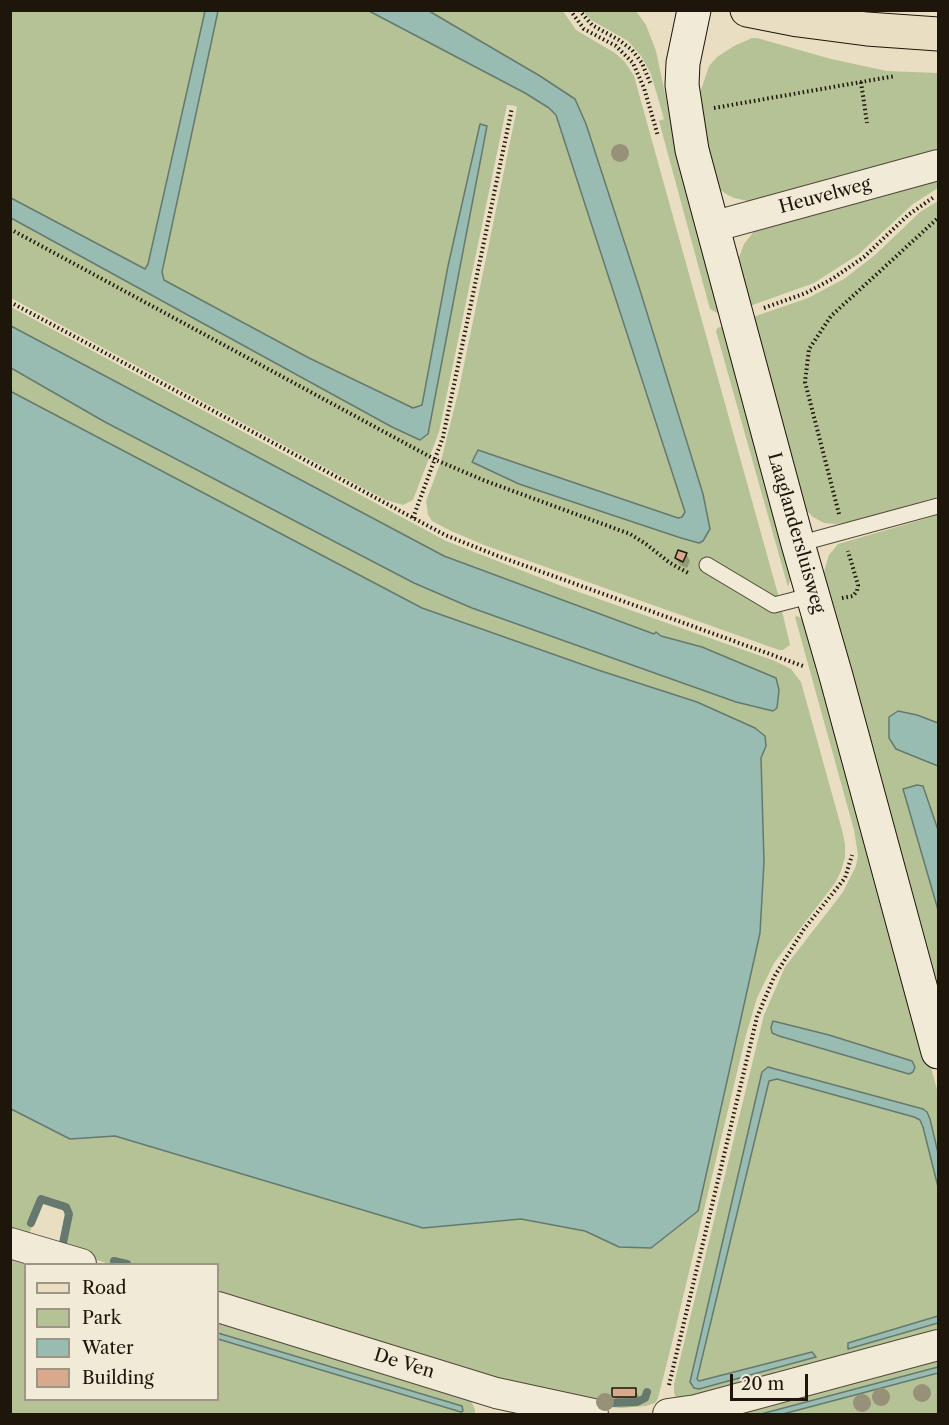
<!DOCTYPE html>
<html>
<head>
<meta charset="utf-8">
<style>
	body { margin:0 }
	#map { position:relative; width:949px; height:1425px; overflow:hidden; background:#eadec2; font-family:"Libre Caslon Text",serif }
	canvas { display:block }
	.frame { position:absolute; inset:0; border:12px solid #1e150b; pointer-events:none }
	.legend { position:absolute; left:24px; top:1263px; width:195px; height:138px; box-sizing:border-box; background:#f1ead7; border:2px solid #9d9585; margin:0; padding:8px 10px; list-style:none; font-size:18px; color:#1e150b }
	.legend li { display:flex; align-items:center; gap:12px; height:30px }
	.legend b { width:30px; border:2px solid #9d9585 }
	.scale { position:absolute; left:730px; top:1374px; width:78px; height:27px; box-sizing:border-box; border:3px solid #1e150b; border-top:0; padding-left:8px; font-size:18px; line-height:21px; white-space:nowrap; color:#1e150b; -webkit-text-stroke:4px #f1ead7; paint-order:stroke }
</style>
</head>
<body>
<div id="map">
<canvas width="949" height="1425"></canvas>
<div class="frame"></div>
<ul class="legend">
<li><b style="height:8px;background:#eadec2"></b>Road</li>
<li><b style="height:16px;background:#b4c295"></b>Park</li>
<li><b style="height:16px;background:#98bcb1"></b>Water</li>
<li><b style="height:16px;background:#d9a98e"></b>Building</li>
</ul>
<div class="scale">20 m</div>
</div>
<script>
const ctx = document.querySelector('canvas').getContext('2d');
ctx.lineJoin = 'round';
function paint(path, color) { ctx.fillStyle = color; ctx.fill(path, 'evenodd'); }
const toPath = rows => new Path2D(rows.map(r => 'M' + r).join(''));
function trace(path, color, width, dash) { ctx.strokeStyle = color; ctx.lineWidth = width; ctx.lineCap = dash ? 'butt' : 'round'; ctx.setLineDash(dash || []); ctx.stroke(path); }
function drawText(font, color, halo, rows, align = 'center') {
  ctx.font = font + ' "Libre Caslon Text",serif'; ctx.lineWidth = 4.5; ctx.setLineDash([]); ctx.textBaseline = 'middle'; ctx.strokeStyle = halo; ctx.fillStyle = color; for (const [text, x, y, turn = 0] of rows) {
    ctx.save(); ctx.translate(x, y); ctx.rotate((+turn || 0) * Math.PI / 180); ctx.textAlign = isNaN(turn) ? turn : align; if (halo) ctx.strokeText(text, 0, 0); ctx.fillText(text, 0, 0); ctx.restore();
  }
}
paint(toPath([
	[10,11,563,11,576,30,615,53,625,62,634,76,779,598,790,645,783,650,779,650,484,545,451,531,432,521,428,515,426,501,441,461,459,389,517,108,516,106,507,105,439,432,413,500,403,505,386,500,365,489,11,298],
	[583,11,636,11,646,25,656,51,676,145,719,314,710,309,659,121,664,119,651,74,641,56,628,41,591,20],
	[752,38,757,38,831,59,887,71,938,73,938,151,753,202,734,198,726,194,718,188,710,176,699,108,701,90,709,66,717,57,734,46],
	[938,177,938,188,913,204,859,254,814,283,747,307,738,260,744,244,755,230],
	[938,201,938,497,850,522,836,524,824,523,813,517,805,509,750,318,808,298,844,279,875,255,920,212],
	[11,307,446,541,559,585,775,661,791,669,801,682,842,830,845,844,845,857,841,871,835,883,774,963,757,998,746,1035,671,1347,658,1398,655,1403,646,1406,621,1408,578,1404,218,1296,218,1264,110,1264,69,1252,59,1245,65,1213,64,1211,43,1204,40,1205,29,1234,11,1234],
	[725,326,792,574,788,587,716,331,717,328],
	[938,515,938,1008,823,575,829,555,838,544],
	[797,616,804,620,863,820,938,1093,938,1335,677,1402,674,1392,674,1384,764,1015,785,967,843,892,856,866,858,855,854,830,795,617],
	[10,1251,51,1264,26,1264,26,1400,218,1400,218,1316,470,1398,475,1410,475,1414,11,1414],
	[938,1354,938,1414,710,1414]
]), '#b4c295');
const water = toPath([
	[205,11,218,11,162,272,164,280,309,358,413,408,422,405,448,266,480,124,487,126,428,434,420,440,392,427,11,218,11,198,145,269,148,264,205,11],
	[369,11,429,11,540,76,575,99,586,124,639,287,703,494,710,529,703,541,699,543,681,538,519,484,472,462,478,450,678,518,682,517,685,512,556,115,549,108,525,93,369,11],
	[11,326,444,556,654,634,656,632,661,636,702,647,776,678,779,690,777,708,773,711,736,702,472,608,414,583,105,422,11,368,11,326],
	[10,391,422,608,598,670,697,702,755,728,765,736,766,746,761,758,764,862,760,933,698,1211,651,1248,619,1247,585,1231,521,1219,423,1228,115,1136,70,1139,11,1109,10,391],
	[898,711,917,715,938,723,938,766,896,749,889,738,889,717,898,711],
	[917,785,923,786,938,830,938,910,903,789,917,785],
	[773,1021,829,1035,912,1061,915,1067,913,1072,909,1074,779,1036,772,1033,771,1027,773,1021],
	[768,1067,923,1109,927,1112,930,1119,938,1153,938,1187,923,1127,920,1120,914,1117,777,1079,769,1081,697,1379,699,1381,812,1352,816,1357,699,1389,694,1388,690,1382,762,1072,768,1067],
	[938,1316,938,1323,848,1349,848,1343,938,1316],
	[218,1333,462,1406,463,1411,461,1412,218,1339,218,1333],
	[938,1367,938,1373,783,1414,761,1414,938,1367]
]);
paint(water, '#98bcb1');
trace(water, '#67796f', 1.5);
paint(toPath([
	[686,554,690,561,687,568,680,565,676,558],
	[635,1389,639,1397,639,1404,618,1404,614,1397]
]), '#0003');
trace(toPath([
	[31,1223,41,1199,66,1207,69,1214,63,1243],
	[114,1261,127,1264],
	[611,1403,637,1402,645,1398,647,1392]
]), '#67796f', 8);
const building = toPath([
	[678,550,687,553,683,562,675,558,678,550],
	[612,1388,636,1388,636,1397,612,1397,612,1388]
]);
paint(building, '#d9a98e');
trace(building, '#1e150b', 1.5);
const lane = toPath([
	[798,544,938,506],
	[707,565,774,605,813,595]
]);
const street = toPath([
	[712,227,938,165],
	[10,1243,81,1264],
	[218,1307,496,1393,593,1414],
	[668,1414,696,1410,938,1345]
]);
const secondary = toPath([
	[694,10,683,63,682,85,692,150,798,544,836,676,938,1052]
]);
const primary = toPath([
	[747,10,798,20,867,29,938,34]
]);
trace(lane, '#514739', 17);
trace(street, '#514739', 32);
trace(secondary, '#1e150b', 35);
trace(primary, '#1e150b', 35);
trace(toPath([
	[570,10,584,29,616,46,633,63,644,88,658,136],
	[579,10,592,25,619,40,632,50,642,63,651,85],
	[861,82,867,123],
	[714,108,895,76],
	[10,229,436,460,483,480,630,534,646,544,670,563,690,574],
	[10,302,445,535,498,556,803,666],
	[764,308,806,293,832,279,864,257,908,215,934,197],
	[839,514,805,382,809,349,831,316,938,218],
	[413,518,443,437,512,108],
	[842,598,853,596,857,591,858,585,848,551],
	[669,1385,757,1017,774,977,804,929,845,878,852,855]
]), '#1e150b', 4, [1.5, 3]);
trace(lane, '#f1ead7', 15);
trace(street, '#f1ead7', 30);
trace(secondary, '#f1ead7', 33);
trace(primary, '#eadec2', 33);
ctx.fillStyle = '#969178';
for (const [x, y] of [
	[620,153],
	[922,1393],
	[881,1397],
	[605,1402],
	[862,1403]
]) { ctx.beginPath(); ctx.arc(x, y, 9, 0, 2 * Math.PI); ctx.fill(); }
drawText('18px', '#1e150b', '#f1ead7', [
	["Heuvelweg",825,196,-15],
	["Laaglandersluisweg",796,533,74],
	["De Ven",404,1364,17]
]);
</script>
</body>
</html>
